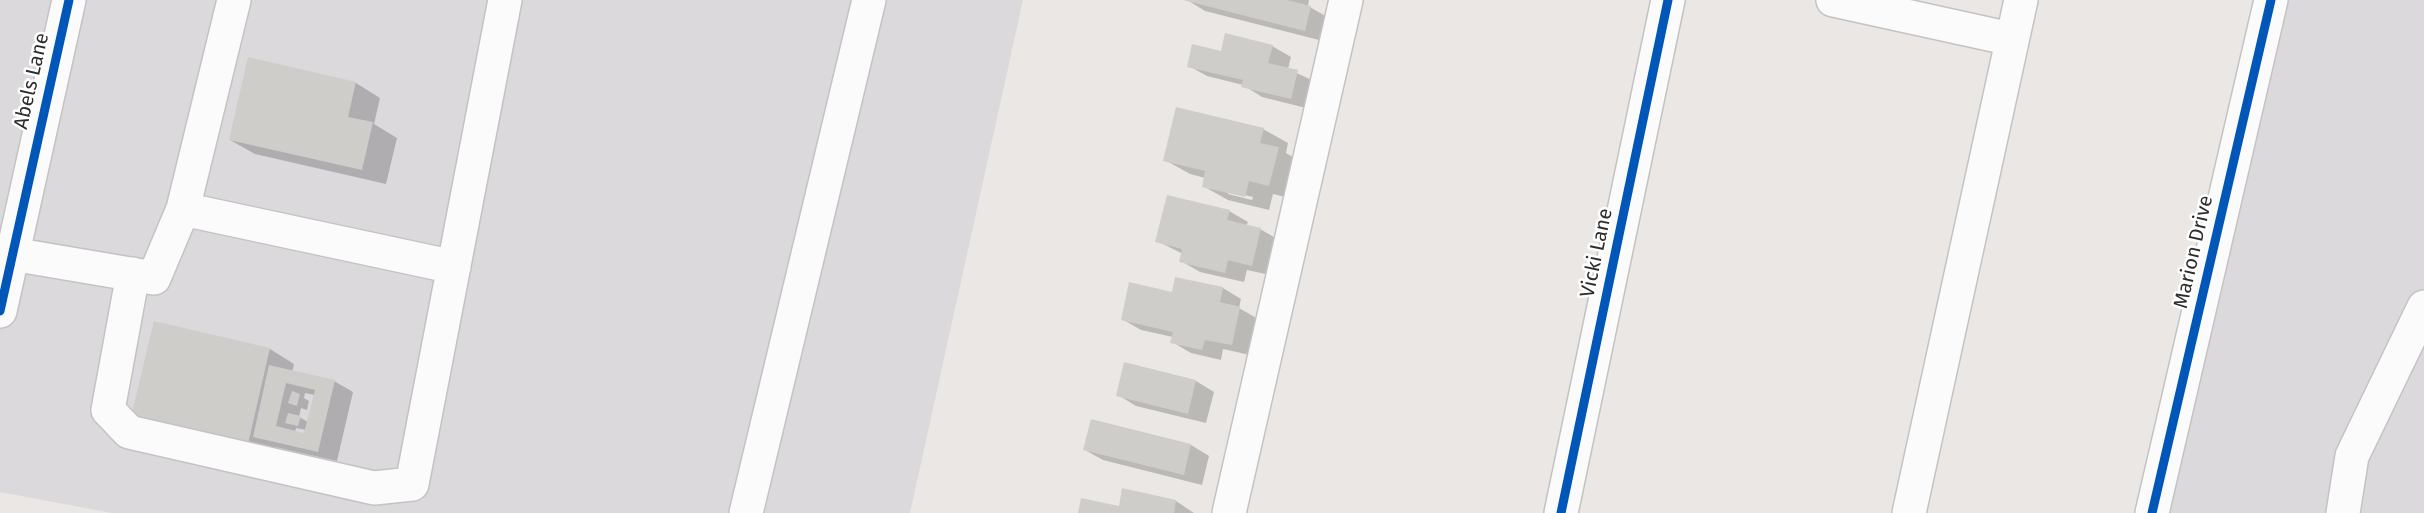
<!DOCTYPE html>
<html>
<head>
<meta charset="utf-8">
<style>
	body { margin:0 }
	canvas { display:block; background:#eae7e4 }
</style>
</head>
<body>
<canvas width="2424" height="513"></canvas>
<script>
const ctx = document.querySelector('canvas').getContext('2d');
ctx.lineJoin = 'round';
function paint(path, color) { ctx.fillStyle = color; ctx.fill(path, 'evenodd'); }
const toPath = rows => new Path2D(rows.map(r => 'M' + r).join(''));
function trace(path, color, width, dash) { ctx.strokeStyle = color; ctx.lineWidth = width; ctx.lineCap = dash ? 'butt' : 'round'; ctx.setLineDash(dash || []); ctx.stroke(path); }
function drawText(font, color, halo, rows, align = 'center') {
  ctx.font = font + ' "Fira Sans",sans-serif'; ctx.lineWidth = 5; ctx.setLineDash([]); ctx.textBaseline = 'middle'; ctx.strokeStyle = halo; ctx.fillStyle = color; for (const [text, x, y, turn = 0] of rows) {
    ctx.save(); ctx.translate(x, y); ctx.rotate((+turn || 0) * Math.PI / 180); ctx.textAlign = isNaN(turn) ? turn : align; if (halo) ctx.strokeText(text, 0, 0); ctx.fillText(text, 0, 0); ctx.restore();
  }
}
paint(toPath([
	[0,0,1023,0,910,513,112,513,0,492],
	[2267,0,2424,0,2424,513,2158,513]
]), '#dbd9db');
paint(toPath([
	[1187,0,1309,0,1308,6,1329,18,1323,41,1205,11],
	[1272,46,1291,57,1288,69,1316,82,1310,109,1262,97,1243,85,1207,76,1189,66,1222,53],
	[356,83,380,98,374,124,397,138,386,184,255,154,230,140],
	[1263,129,1288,143,1286,153,1303,163,1294,199,1273,194,1269,210,1228,200,1203,186,1205,178,1190,174,1165,160],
	[1228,191,1253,197,1252,200,1228,194],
	[1229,211,1248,222,1246,226,1260,229,1279,240,1270,275,1247,270,1244,282,1200,272,1181,261,1183,254,1157,241],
	[1223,288,1241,299,1239,308,1258,319,1250,355,1223,349,1221,360,1191,353,1172,342,1173,337,1141,330,1122,319,1174,293],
	[270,349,294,364,292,372,334,381,353,392,337,461,275,447,272,457,158,431],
	[305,393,315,395,308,422,299,417,301,408,307,410,309,401,304,398],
	[296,428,306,430,305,435,295,433],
	[1196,381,1214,392,1206,423,1136,406,1118,395],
	[1093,421,1191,445,1209,456,1202,485,1103,460,1085,450],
	[1123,490,1176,501,1194,513,1080,513,1120,508]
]), '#0003');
paint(toPath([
	[1183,0,1287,0,1311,6,1305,31],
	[1225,33,1273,45,1268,63,1298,70,1291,99,1241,87,1243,80,1187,67,1192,44,1221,51],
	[248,57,356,82,348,117,373,122,362,170,229,140],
	[1176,107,1264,128,1260,143,1279,147,1269,186,1249,181,1245,197,1202,187,1205,171,1163,161],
	[1167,195,1230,210,1227,220,1261,228,1252,266,1228,260,1225,273,1179,262,1182,249,1155,242],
	[1175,277,1223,287,1220,302,1240,307,1232,345,1205,340,1202,350,1170,343,1173,332,1121,320,1129,282,1172,292],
	[154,321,270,348,248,444,131,417],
	[1124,362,1196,380,1188,414,1116,396],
	[269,365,335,380,318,452,253,437],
	[286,383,315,390,304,433,276,426],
	[292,391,300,394,297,406,288,403],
	[288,413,301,416,298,426,285,423],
	[1091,419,1191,444,1184,475,1083,450],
	[1122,488,1176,500,1174,513,1078,513,1081,498,1119,506]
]), '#cfcdca');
const minor = toPath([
	[1833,0,2011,39],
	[183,209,454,267],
	[12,254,154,278,183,209,234,0],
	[133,274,108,410,129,432,374,488,412,484,505,0],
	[0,311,69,0],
	[746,513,869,0],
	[1229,513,1346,0],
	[1561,513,1668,0],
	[1909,513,2021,0],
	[2152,513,2271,0],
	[2343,513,2352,456,2424,307]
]);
trace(minor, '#c4c3c3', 36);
trace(minor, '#fcfbfb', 33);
trace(toPath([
	[0,311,69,0],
	[1561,513,1668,0],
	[2152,513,2271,0]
]), '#0057b8', 9);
drawText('20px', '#2d2d2d', '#fff', [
	["Abels Lane",32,81,-77],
	["Marion Drive",2194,252,-77],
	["Vicki Lane",1597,253,-78]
]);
</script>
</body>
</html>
